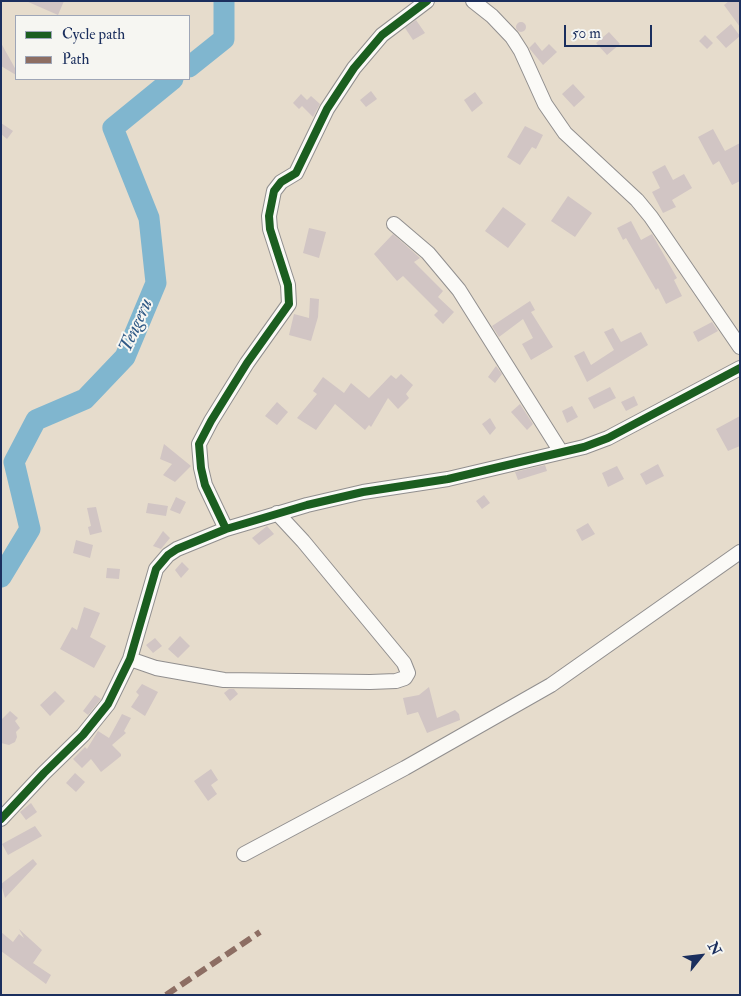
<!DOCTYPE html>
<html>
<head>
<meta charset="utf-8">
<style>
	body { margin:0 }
	#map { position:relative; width:741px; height:996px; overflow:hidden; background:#e6dccc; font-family:"IM FELL Double Pica",serif }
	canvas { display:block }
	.frame { position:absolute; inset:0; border:2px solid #1b2f5e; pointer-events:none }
	.legend { position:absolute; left:15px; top:15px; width:175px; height:65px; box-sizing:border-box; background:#f6f6f2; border:1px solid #9ea6b7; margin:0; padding:6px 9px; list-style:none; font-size:15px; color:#1b2f5e }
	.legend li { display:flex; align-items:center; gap:10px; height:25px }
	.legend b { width:25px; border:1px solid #9ea6b7 }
	.north { position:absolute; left:676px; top:931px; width:50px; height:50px; -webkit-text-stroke:4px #f6f6f2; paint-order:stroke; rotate:61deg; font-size:14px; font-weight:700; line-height:20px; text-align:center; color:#1b2f5e }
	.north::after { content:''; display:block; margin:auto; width:18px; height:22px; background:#1b2f5e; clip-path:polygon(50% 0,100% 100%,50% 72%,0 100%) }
	.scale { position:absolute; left:564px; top:25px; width:88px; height:22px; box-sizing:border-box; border:2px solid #1b2f5e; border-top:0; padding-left:6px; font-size:15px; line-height:18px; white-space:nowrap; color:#1b2f5e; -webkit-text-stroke:4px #f6f6f2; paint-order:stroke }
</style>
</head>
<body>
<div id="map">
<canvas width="741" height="996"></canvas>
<div class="frame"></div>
<ul class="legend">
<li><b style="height:6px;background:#1b5e20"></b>Cycle path</li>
<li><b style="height:6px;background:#8d6e63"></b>Path</li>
</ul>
<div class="north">N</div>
<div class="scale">50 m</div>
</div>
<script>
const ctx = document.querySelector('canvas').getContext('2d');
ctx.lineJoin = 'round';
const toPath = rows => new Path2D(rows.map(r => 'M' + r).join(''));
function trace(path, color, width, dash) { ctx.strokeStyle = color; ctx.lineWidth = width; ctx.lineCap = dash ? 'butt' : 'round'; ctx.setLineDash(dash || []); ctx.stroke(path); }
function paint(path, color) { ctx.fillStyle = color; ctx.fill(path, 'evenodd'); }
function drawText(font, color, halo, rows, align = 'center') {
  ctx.font = font + ' "IM FELL Double Pica",serif'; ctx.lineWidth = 4; ctx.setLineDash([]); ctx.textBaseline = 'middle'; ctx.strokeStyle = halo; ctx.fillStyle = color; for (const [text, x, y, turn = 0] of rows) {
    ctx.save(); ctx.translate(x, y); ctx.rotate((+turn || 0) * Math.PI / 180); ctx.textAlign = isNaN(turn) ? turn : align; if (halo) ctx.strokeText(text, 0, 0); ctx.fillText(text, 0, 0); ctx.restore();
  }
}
trace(toPath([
	[189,67,224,39,224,1],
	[1,577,30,529,14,462,36,420,85,399,125,357,156,283,149,218,113,128,173,79]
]), '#80b6cf', 21);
paint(toPath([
	[26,1,64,1,58,15],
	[729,1,740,1,740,27,724,5],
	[416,20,425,33,413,40,405,28],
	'516 27a5 5 0 1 1 10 0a5 5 0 1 1-10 0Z',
	[731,24,740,36,726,48,716,37],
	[609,32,620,44,607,55,596,43],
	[705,35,713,43,707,49,699,41],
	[535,42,542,51,549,44,557,52,543,65,529,48],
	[1,43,16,70,16,75,1,66],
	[573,84,585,97,574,107,562,94],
	[371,91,377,99,366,107,360,100],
	[475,92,483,103,472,112,464,100],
	[301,94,307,100,311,96,320,104,313,117,302,106,299,109,293,103],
	[1,123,13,131,7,139,1,134],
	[525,126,543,135,536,149,532,147,520,165,507,157],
	[713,129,725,151,740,143,740,181,732,185,719,161,713,165,698,137],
	[665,165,673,180,684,174,692,188,672,200,676,207,663,213,652,192,660,188,652,172],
	[568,196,592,213,575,237,551,221],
	[503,207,526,224,508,248,485,231],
	[631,221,641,240,652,234,677,278,674,280,682,296,666,304,658,288,656,290,626,238,623,240,617,228],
	[309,228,326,232,319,258,303,253],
	[393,234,420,258,414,262,443,291,438,297,454,312,443,324,434,315,438,311,403,276,397,281,374,254],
	[310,298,319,299,318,317,311,341,289,335,294,314,309,318],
	[530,301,535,310,531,312,553,347,531,360,522,344,533,338,523,319,499,337,492,326],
	[712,322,718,331,698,342,693,332],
	[613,328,621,342,641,332,648,345,587,382,574,356,584,351,591,365,614,350,604,332],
	[496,366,502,374,495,383,488,377],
	[401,374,413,385,406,394,409,398,398,409,388,398,371,427,369,425,365,430,335,404,316,430,297,418,317,394,313,391,323,377,344,393,351,383,369,398,391,375,396,379],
	[610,387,616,398,594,409,588,398],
	[634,396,638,405,626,411,621,402],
	[277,402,288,412,277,425,265,416],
	[520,404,533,424,527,430,511,412],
	[572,406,578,417,567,423,562,411],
	[740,416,740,446,728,451,716,429],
	[490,418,496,428,490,435,482,424],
	[164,444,191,466,175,482,163,475,172,464,160,459],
	[658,464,664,476,646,485,640,474],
	[545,465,547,471,518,480,515,472],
	[617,466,624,479,608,487,602,473],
	[484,495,490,503,482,509,476,501],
	[176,497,186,502,180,514,170,510],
	[148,503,168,506,166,516,146,513],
	[96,507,102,532,90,535,88,527,91,526,87,508],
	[588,523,595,534,582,541,576,530],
	[267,526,274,534,259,545,252,538],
	[163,531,170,538,161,549,153,546],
	[76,540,93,545,90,558,73,553],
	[182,562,189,569,181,578,175,570],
	[107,568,120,569,119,579,106,578],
	[84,607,100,613,90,637,106,646,94,668,60,649,72,627,77,630],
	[180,636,190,646,178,658,168,649],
	[155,638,162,646,153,653,146,645],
	[142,684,158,692,145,716,131,707,139,695,136,692],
	[429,687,437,718,455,710,459,714,460,720,427,733,418,712,407,715,403,698,419,695],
	[229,689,234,689,238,694,230,701,224,693],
	[55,691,65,701,50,716,40,705],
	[95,695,101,699,88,715,83,711],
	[10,711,18,718,15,721,20,728,16,732,17,737,15,742,9,745,1,743,1,720],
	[122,714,131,718,124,731,126,733,112,745,121,754,121,756,101,772,91,759,82,768,73,759,85,747,87,749,98,731,109,738],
	[211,769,218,780,211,785,217,794,208,801,194,781],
	[75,773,85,782,76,792,66,783],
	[31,803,37,812,26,820,20,812],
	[35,826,42,836,8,855,2,844],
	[33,859,37,864,5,898,1,884],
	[19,929,42,950,33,963,51,975,46,984,1,951,1,932,13,942,19,934,24,938]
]), '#d1c5c4');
const street = toPath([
	[473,1,492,16,512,37,521,51,545,104,565,133,637,200,651,217,740,347],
	[394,224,428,253,459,290,561,452],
	[226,529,205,485,201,468,199,444,211,421,247,363,289,304,288,285,270,229,269,216,274,191,281,182,296,173,327,109,354,68,382,35,427,1],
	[130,659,156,668,224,680,370,682,396,681,405,678,408,673,404,663,303,541,277,513],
	[1,819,44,773,83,735,108,704,130,659,156,569,168,555,177,549,226,529,307,505,363,492,448,479,584,447,608,438,740,368],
	[244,854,405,768,551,685,740,552]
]);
trace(street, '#918f8f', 16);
trace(street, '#fbfaf7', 14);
trace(toPath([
	[166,995,260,932]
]), '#8d6e63', 6, [12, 6]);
trace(toPath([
	[226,529,205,485,201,468,199,444,211,421,247,363,289,304,288,285,270,229,269,216,274,191,281,182,296,173,327,109,354,68,382,35,427,1],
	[1,819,44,773,83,735,108,704,130,659,156,569,168,555,177,549,226,529,307,505,363,492,448,479,584,447,608,438,740,368]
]), '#1b5e20', 8);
drawText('italic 19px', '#2f5986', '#f6f6f2', [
	["Tengeru",137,326,-66]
]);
</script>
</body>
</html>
